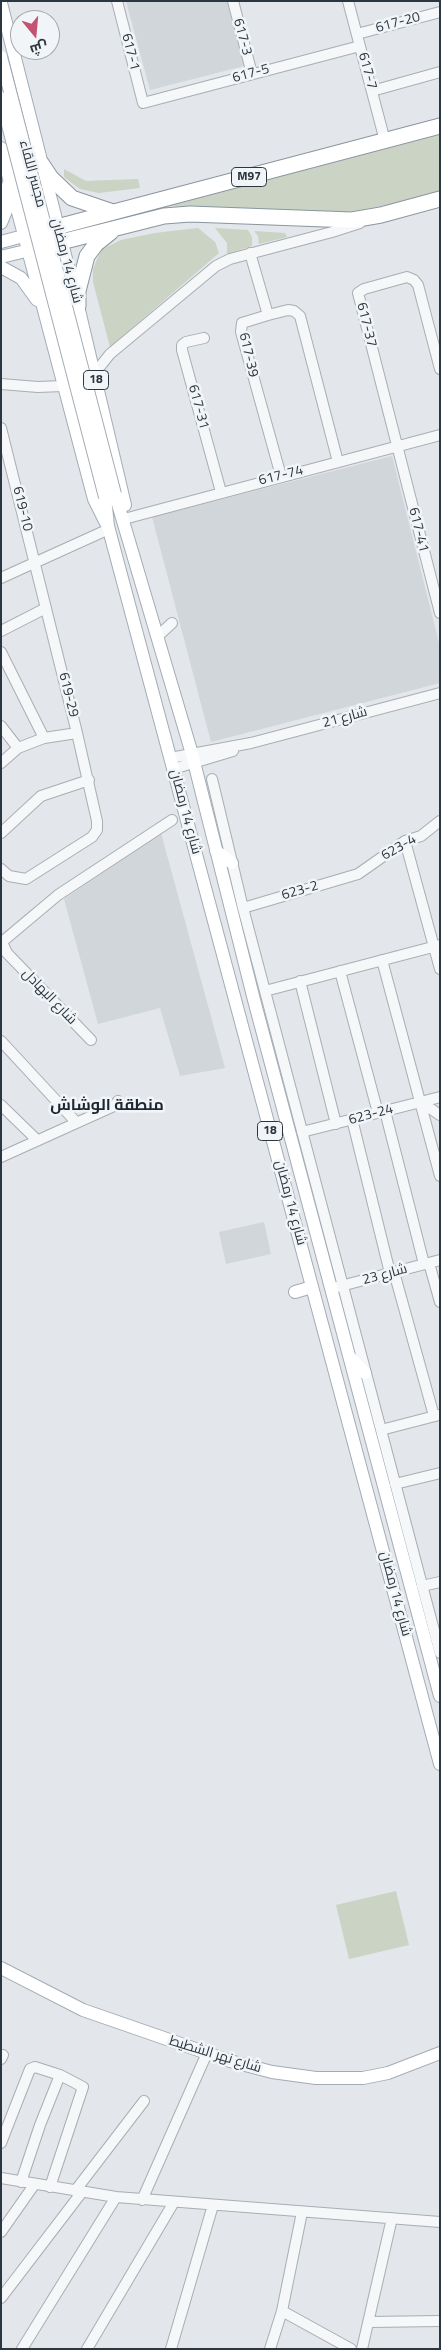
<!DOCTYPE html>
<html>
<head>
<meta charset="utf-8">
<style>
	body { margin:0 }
	#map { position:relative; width:441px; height:2350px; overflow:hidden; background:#e3e6ea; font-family:"Titillium Web",Cairo,sans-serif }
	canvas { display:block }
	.frame { position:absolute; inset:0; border:2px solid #2c3641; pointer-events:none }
	.north { position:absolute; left:10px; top:10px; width:50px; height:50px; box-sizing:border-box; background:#f2f5f7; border:1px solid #a3a9ae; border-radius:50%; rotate:163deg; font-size:14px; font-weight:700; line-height:20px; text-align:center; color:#2c3641 }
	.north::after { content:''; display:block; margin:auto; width:18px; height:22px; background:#c45273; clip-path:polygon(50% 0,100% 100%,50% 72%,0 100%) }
</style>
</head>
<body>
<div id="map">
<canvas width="441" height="2350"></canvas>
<div class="frame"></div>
<div class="north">ش</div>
</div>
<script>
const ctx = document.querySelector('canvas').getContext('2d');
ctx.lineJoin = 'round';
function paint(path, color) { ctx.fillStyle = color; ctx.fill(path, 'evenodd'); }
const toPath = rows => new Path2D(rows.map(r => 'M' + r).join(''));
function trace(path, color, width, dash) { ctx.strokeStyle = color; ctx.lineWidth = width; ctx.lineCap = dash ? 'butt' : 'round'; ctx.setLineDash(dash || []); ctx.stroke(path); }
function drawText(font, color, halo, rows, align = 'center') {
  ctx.font = font + ' "Titillium Web",Cairo,sans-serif'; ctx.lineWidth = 5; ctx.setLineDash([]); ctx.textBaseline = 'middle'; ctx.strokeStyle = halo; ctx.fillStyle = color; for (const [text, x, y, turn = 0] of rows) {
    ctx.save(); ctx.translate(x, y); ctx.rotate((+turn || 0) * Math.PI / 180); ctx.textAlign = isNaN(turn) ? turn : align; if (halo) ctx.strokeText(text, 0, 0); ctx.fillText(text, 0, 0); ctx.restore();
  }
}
paint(toPath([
	[126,1,227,1,244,66,150,90],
	[392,456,440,647,440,683,211,742,152,517],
	[161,833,225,1068,180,1076,160,1008,98,1024,64,899],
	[264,1222,271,1254,226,1264,219,1232]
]), '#d1d6db');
paint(toPath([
	[440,134,440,192,413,200,343,213,165,206],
	[64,169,86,181,138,179,140,188,99,193,80,189,64,177],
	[198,228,215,242,219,253,110,347,93,282,93,269,101,250,121,240,155,233],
	[215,228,248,230,252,237,252,246,227,254,227,243],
	[254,231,285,233,287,237,259,244,258,236],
	[396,1891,409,1945,349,1959,336,1905]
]), '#cad3c4');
const minor = toPath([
	[117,1,143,103,360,46],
	[233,1,252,74],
	[348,1,385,141],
	[357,34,440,12],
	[372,91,440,72],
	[250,253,268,315],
	[204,338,186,342,182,345,182,350,221,492],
	[440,369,418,285,414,280,407,277,364,289,358,293,440,613],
	[94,374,110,354,216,266,230,259,332,232,360,223],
	[1,384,38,387,63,386],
	[1,428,77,733,97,821,97,830,92,837,26,879,9,876,1,869],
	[281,476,241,332,242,323,268,315,288,310,294,311,300,316,338,462],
	[124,519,440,435],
	[1,578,109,529],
	[1,631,46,608],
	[158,636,172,623],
	[1,652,44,738],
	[1,726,18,748],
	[170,758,251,743,440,693],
	[1,763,18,748,44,738,77,733],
	[173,769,233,751],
	[212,779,243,908,440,1653],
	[1,833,41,796,89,780],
	[405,841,440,969],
	[243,908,358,874,405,841,421,836,440,821],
	[4,950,91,1040],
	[7,953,2,942,58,895,172,820],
	[382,960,440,1176],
	[340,971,378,1113],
	[300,981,336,1124],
	[265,991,440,945],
	[1,1041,76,1122],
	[421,1102,440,1115],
	[1,1105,37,1140],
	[385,1111,424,1264],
	[352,1119,390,1273],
	[302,1132,440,1097],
	[1,1157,114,1106,118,1101],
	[429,1263,440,1302],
	[394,1272,434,1416],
	[337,1287,440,1260],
	[381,1430,439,1415],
	[395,1484,440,1473],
	[422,1586,440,1582],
	[1,2059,3,2055],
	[1,2143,30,2069,35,2067,60,2075,83,2087,50,2187],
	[1,2178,116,2197,440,2222],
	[21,2182,40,2125,60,2075],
	[75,2191,144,2101],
	[142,2200,207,2053],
	[1,2232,34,2185],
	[1,2298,82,2192],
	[282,2311,351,2349],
	[369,2322,440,2321],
	[22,2349,116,2197],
	[87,2349,174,2202],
	[171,2349,213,2205],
	[270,2349,282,2311,302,2212],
	[362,2349,392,2218]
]);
const major = toPath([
	[1,3,78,306,125,505],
	[1,148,94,499,106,523],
	[1,223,6,211,8,185],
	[1,242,31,234],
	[1,257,34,249],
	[1,267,21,278,37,300],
	[115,494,192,754,254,1000,440,1696],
	[105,497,108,526,440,1764],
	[216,851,232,863],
	[295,1292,312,1287],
	[350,1357,365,1373],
	[1,1968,83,2010,230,2061,272,2072,316,2078,363,2078,388,2073,440,2053]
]);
const highway = toPath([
	[41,163,51,178,72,198,113,212],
	[57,227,440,126],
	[61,242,164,216,190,214,352,220,381,215,440,199],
	[78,306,78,291,87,256,96,244,111,232]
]);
trace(minor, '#a8aeb4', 12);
trace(major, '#a3acb5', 14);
trace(highway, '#8b969f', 17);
trace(minor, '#f5f7f8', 10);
trace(major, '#fff', 12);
trace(highway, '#fff', 15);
const majorBridge = toPath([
	[1,57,115,494],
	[1,98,105,497]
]);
trace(majorBridge, '#a3acb5', 14, []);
trace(majorBridge, '#fff', 12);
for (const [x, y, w] of [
	[249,177,35],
	[96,380,25],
	[270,1131,25]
]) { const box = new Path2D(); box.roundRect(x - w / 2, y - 9.5, w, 19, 4); ctx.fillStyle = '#f2f5f7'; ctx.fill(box); trace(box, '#2c3641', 1); }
drawText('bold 12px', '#2c3641', null, [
	["M97",249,177],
	["18",96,380],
	["18",270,1131]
]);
drawText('14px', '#2c3641', '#f2f5f7', [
	["617-20",398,23,-15],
	["617-3",242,37,75],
	["617-1",130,52,76],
	["617-7",367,71,75],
	["617-5",251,74,-15],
	["مجسر اللقاء",32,174,75],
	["شارع 14 رمضان",66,261,75],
	["617-37",366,325,76],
	["617-39",248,355,77],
	["617-31",198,407,75],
	["617-74",281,476,-14],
	["619-10",22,509,76],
	["617-41",418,530,76],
	["619-29",68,695,76],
	["شارع 21",345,718,-15],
	["شارع 14 رمضان",185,812,75],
	["623-4",399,848,-30],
	["623-2",300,891,-16],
	["شارع البهادل",49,997,46],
	["623-24",371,1115,-15],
	["شارع 14 رمضان",290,1203,75],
	["شارع 23",385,1275,-15],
	["شارع 14 رمضان",395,1594,75],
	["شارع نهر الشطيط",215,2055,17]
]);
drawText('bold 16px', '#1e2731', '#f2f5f7', [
	["منطقة الوشاش",107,1106]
]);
</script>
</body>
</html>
